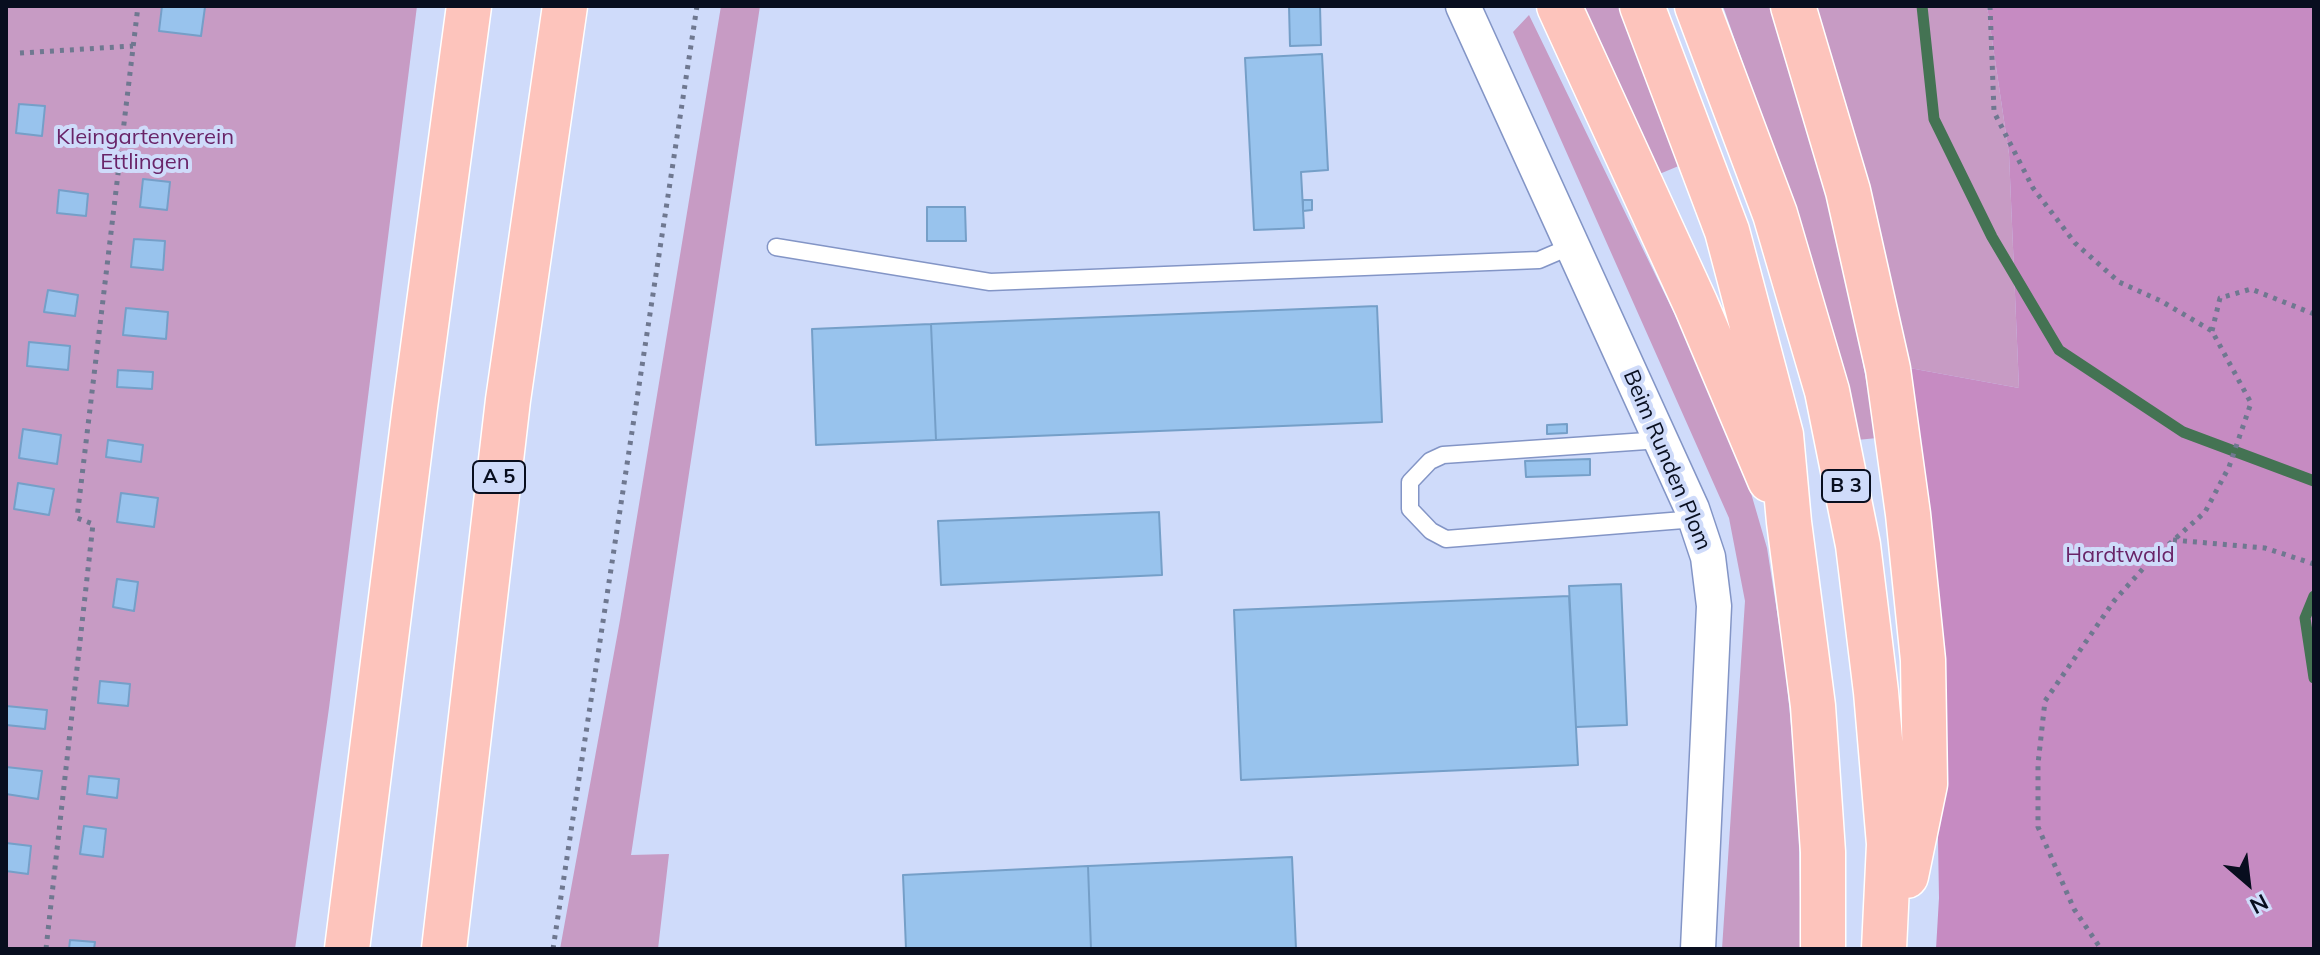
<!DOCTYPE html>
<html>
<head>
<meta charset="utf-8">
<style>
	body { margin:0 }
	#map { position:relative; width:2320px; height:955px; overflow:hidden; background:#cfdbfa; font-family:Mulish,sans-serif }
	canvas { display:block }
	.frame { position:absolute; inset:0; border:8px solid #080e1f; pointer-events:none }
	.north { position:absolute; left:2208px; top:843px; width:80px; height:80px; -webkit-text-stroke:6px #cfdbfa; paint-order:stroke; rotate:152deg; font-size:22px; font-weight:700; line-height:32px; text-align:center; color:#080e1f }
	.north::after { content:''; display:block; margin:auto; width:28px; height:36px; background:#080e1f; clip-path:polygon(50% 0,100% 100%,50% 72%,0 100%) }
</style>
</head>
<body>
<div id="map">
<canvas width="2320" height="955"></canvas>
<div class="frame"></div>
<div class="north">N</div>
</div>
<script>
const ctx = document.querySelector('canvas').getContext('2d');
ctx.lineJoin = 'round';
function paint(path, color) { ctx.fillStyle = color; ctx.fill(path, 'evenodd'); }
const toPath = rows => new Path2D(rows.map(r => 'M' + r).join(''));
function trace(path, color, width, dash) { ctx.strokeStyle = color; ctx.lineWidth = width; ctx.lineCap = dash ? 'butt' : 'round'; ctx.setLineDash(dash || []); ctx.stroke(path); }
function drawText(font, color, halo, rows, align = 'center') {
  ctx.font = font + ' Mulish,sans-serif'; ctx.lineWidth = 8; ctx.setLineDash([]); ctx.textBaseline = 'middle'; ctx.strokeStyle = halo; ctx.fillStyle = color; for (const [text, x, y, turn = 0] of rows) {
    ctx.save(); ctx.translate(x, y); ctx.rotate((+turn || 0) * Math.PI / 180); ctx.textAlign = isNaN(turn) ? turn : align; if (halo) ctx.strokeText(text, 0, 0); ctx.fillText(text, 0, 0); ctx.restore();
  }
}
paint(toPath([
	[6,6,417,6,329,708,295,949,6,949],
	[721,6,760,6,631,855,669,854,658,949,560,949,620,620],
	[1575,6,1622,6,1681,165,1657,175],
	[1723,6,1777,6,1840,242,1877,438,1857,440,1812,260],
	[1817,6,1987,6,2009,154,2019,388,1904,367],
	[1529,15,1709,385,1746,476,1767,548,1785,663,1798,799,1801,949,1722,949,1745,601,1729,518,1513,32]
]), '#c79bc4');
paint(toPath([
	[1987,6,2314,6,2314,949,1936,949,1939,898,1935,666,1904,367,2019,388,2009,154]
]), '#c68bc2');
trace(toPath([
	[1922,6,1934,119,1992,237,2059,350,2183,432,2314,481],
	[2314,596,2305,618,2314,678]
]), '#447353', 11);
const building = toPath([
	[162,6,205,7,201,36,159,31,162,6],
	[1289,6,1320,6,1321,45,1290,46,1289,6],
	[1322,54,1328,170,1301,172,1304,228,1254,230,1245,58,1322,54],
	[19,104,45,106,42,136,16,133,19,104],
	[143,179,170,182,167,210,140,207,143,179],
	[59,190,88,194,86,216,57,213,59,190],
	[1303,200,1312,200,1312,210,1303,211,1303,200],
	[927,207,965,207,966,241,927,241,927,207],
	[134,239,165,241,163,270,131,267,134,239],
	[48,290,78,295,75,316,44,312,48,290],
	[1377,306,1382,422,936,440,931,324,1377,306],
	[126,308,168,312,166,339,123,335,126,308],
	[931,324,936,440,816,445,812,329,931,324],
	[29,342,70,346,68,370,27,366,29,342],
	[118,370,153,372,152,389,117,387,118,370],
	[1567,424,1567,433,1547,434,1547,425,1567,424],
	[23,429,61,435,57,464,19,458,23,429],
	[108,440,143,445,141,462,106,457,108,440],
	[1590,459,1590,475,1526,477,1525,461,1590,459],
	[18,483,54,489,49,515,14,509,18,483],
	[121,493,158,498,154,527,117,522,121,493],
	[1159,512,1162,575,941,585,938,521,1159,512],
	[117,579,138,582,134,611,113,607,117,579],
	[1621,584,1627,725,1576,727,1569,586,1621,584],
	[1569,596,1578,765,1241,780,1234,610,1569,596],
	[100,681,130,684,128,706,98,703,100,681],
	[6,706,47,710,45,729,6,725,6,706],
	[6,767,42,771,38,799,6,794,6,767],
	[89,776,119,779,117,798,87,794,89,776],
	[84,826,106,829,103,857,80,854,84,826],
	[6,843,31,846,28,874,6,871,6,843],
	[1292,857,1296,949,1091,949,1088,866,1292,857],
	[1088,866,1091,949,906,949,903,875,1088,866],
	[70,940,95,942,94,949,69,949,70,940]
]);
paint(building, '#98c3ed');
trace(building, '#759fc8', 2);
const lane = toPath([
	[776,247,990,282,1539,260,1574,245],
	[1661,440,1443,455,1430,461,1410,482,1410,509,1431,531,1446,539,1696,519]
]);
const street = toPath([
	[1463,6,1692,509,1708,557,1714,606,1698,949]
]);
const highway = toPath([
	[1559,6,1696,305,1770,480],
	[1642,6,1727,231,1781,435,1789,522,1813,706,1823,852,1823,949],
	[1697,6,1775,214,1827,391,1858,545,1876,692,1889,844,1884,949],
	[1793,6,1848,191,1888,369,1908,514,1923,660,1925,784,1906,876],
	[347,949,415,407,469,6],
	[444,949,508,400,565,6]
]);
trace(lane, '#8395c6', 19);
trace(street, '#8395c6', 37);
trace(highway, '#fff', 47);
trace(toPath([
	[1990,6,1994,112,2033,188,2075,243,2119,282,2161,301,2212,331,2251,403,2229,467,2205,512,2148,563,2114,601,2045,701,2038,764,2038,827,2074,909,2101,949],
	[20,53,133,46],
	[2212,331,2220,298,2251,289,2314,314],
	[2173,540,2265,548,2314,564],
	[46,949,93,524,77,518,138,6],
	[553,949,697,6]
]), '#6f7890', 5, [4, 6]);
trace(lane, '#fff', 16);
trace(street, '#fff', 34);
trace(highway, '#fdc4bc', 44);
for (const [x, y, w] of [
	[499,477,52],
	[1846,486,48]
]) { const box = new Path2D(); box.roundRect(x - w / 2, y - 16, w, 32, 6); ctx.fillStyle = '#cfdbfa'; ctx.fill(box); trace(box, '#080e1f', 2); }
drawText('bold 20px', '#080e1f', null, [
	["A 5",499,477],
	["B 3",1846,486]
]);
drawText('22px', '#692468', '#cfdbfa', [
	["Kleingartenverein",145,137],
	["Ettlingen",145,162],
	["Hardtwald",2120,555]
]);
drawText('22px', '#080e1f', '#cfdbfa', [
	["Beim Runden Plom",1667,460,67]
]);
</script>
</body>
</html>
